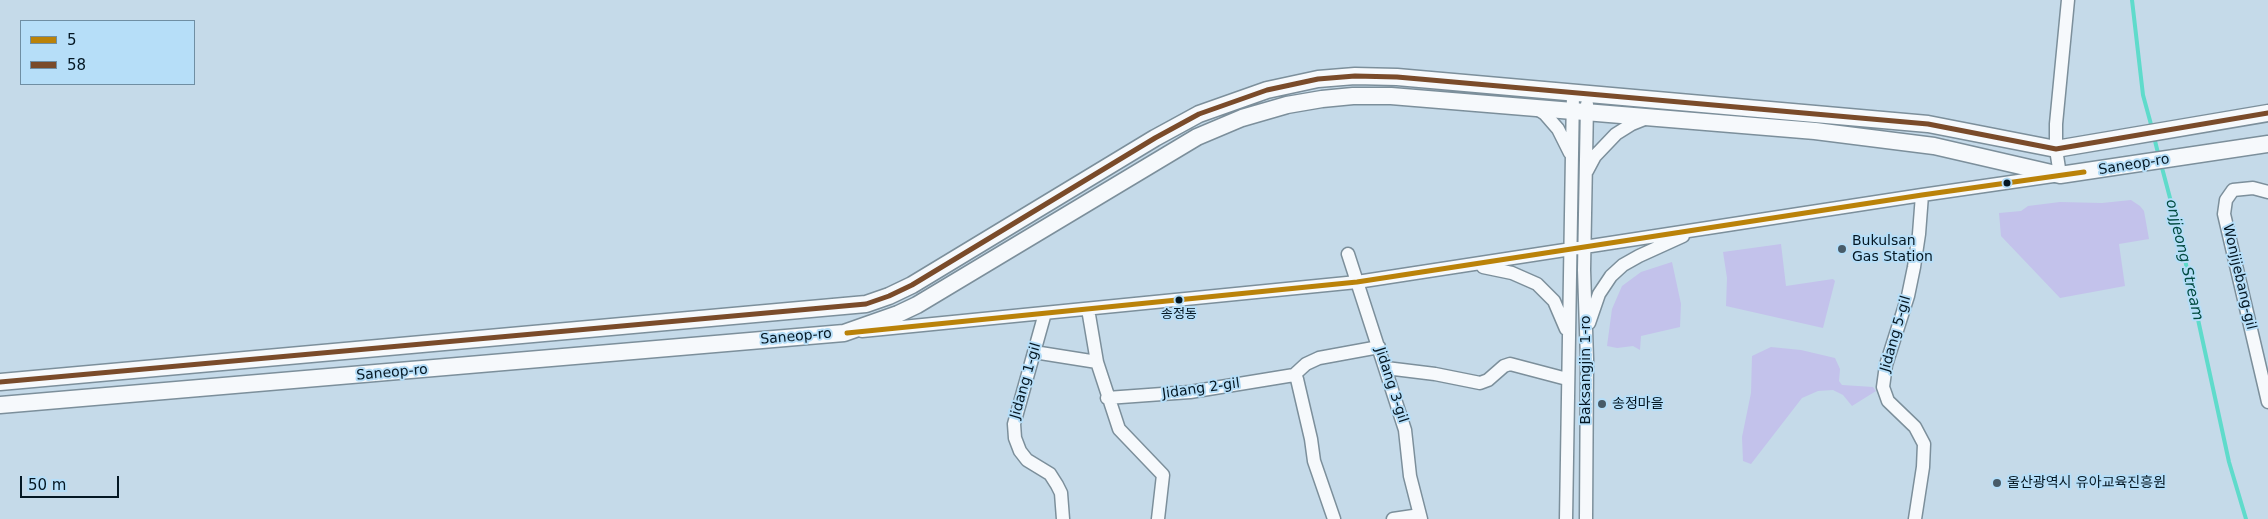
<!DOCTYPE html>
<html>
<head>
<meta charset="utf-8">
<style>
	body { margin:0 }
	#map { position:relative; width:2268px; height:519px; overflow:hidden; background:#c5dae9; font-family:"DejaVu Sans",sans-serif }
	canvas { display:block }
	.legend { position:absolute; left:20px; top:20px; width:175px; height:65px; box-sizing:border-box; background:#b6def8; border:1px solid #6f8ea3; margin:0; padding:6px 9px; list-style:none; font-size:15px; color:#041723 }
	.legend li { display:flex; align-items:center; gap:10px; height:25px }
	.legend b { width:25px; border:1px solid #6f8ea3 }
	.scale { position:absolute; left:20px; top:476px; width:99px; height:22px; box-sizing:border-box; border:2px solid #041723; border-top:0; padding-left:6px; font-size:15px; line-height:18px; white-space:nowrap; color:#041723; -webkit-text-stroke:4px #b6def8; paint-order:stroke }
</style>
</head>
<body>
<div id="map">
<canvas width="2268" height="519"></canvas>
<ul class="legend">
<li><b style="height:6px;background:#ba8209"></b>5</li>
<li><b style="height:6px;background:#7a4b2a"></b>58</li>
</ul>
<div class="scale">50 m</div>
</div>
<script>
const ctx = document.querySelector('canvas').getContext('2d');
ctx.lineJoin = 'round';
function paint(path, color) { ctx.fillStyle = color; ctx.fill(path, 'evenodd'); }
const toPath = rows => new Path2D(rows.map(r => 'M' + r).join(''));
function trace(path, color, width, dash) { ctx.strokeStyle = color; ctx.lineWidth = width; ctx.lineCap = dash ? 'butt' : 'round'; ctx.setLineDash(dash || []); ctx.stroke(path); }
function drawText(font, color, halo, rows, align = 'center') {
  ctx.font = font + ' "DejaVu Sans","Noto Sans KR",sans-serif'; ctx.lineWidth = 4; ctx.setLineDash([]); ctx.textBaseline = 'middle'; ctx.strokeStyle = halo; ctx.fillStyle = color; for (const [text, x, y, turn = 0] of rows) {
    ctx.save(); ctx.translate(x, y); ctx.rotate((+turn || 0) * Math.PI / 180); ctx.textAlign = isNaN(turn) ? turn : align; if (halo) ctx.strokeText(text, 0, 0); ctx.fillText(text, 0, 0); ctx.restore();
  }
}
paint(toPath([
	[2131,200,2140,206,2144,211,2149,239,2119,244,2125,286,2060,298,2001,236,1999,213,2021,211,2028,206,2060,202,2102,203],
	[1781,244,1786,286,1833,279,1835,281,1823,328,1726,306,1727,278,1723,252],
	[1672,262,1681,304,1680,327,1641,336,1640,350,1633,346,1617,348,1607,346,1612,309,1622,286,1641,272],
	[1771,347,1801,350,1835,358,1840,369,1839,381,1842,385,1873,387,1876,391,1852,406,1843,395,1833,390,1818,391,1802,398,1751,464,1743,461,1742,437,1751,393,1752,356]
]), '#c3c2eb');
trace(toPath([
	[2132,0,2143,95,2152,128],
	[2154,137,2159,157],
	[2161,164,2179,232,2229,462,2246,519]
]), '#5fdbcb', 4);
const minor = toPath([
	[1536,108,1545,114,1558,129,1570,153],
	[1587,171,1595,156,1616,134,1632,124,1647,118],
	[2268,192,2253,188,2233,190,2226,200,2224,214,2268,402],
	[1348,254,1405,430,1410,476,1421,519],
	[1483,267,1512,273,1537,284,1554,301,1566,329],
	[1088,309,1097,362,1119,429,1163,475,1158,519],
	[1045,313,1014,424,1015,438,1020,451,1027,460,1050,474,1057,485,1061,493,1063,519],
	[1589,323,1599,294,1611,276,1623,265,1639,256,1683,236],
	[862,331,1357,282,1922,195,2060,175,2056,149,2056,124,2068,0],
	[1034,352,1097,362],
	[1386,368,1435,374,1480,383,1488,380,1504,366,1510,364,1567,379],
	[1294,375,1306,364,1319,358,1379,347],
	[1107,398,1190,392,1294,375,1297,379,1311,439,1314,461,1334,519],
	[1393,519,1420,515],
	[1566,519,1573,93],
	[1586,519,1587,359,1584,270,1587,104],
	[1915,519,1923,467,1924,444,1915,427,1888,401,1883,387,1886,365,1908,296,1914,267,1919,234,1922,195]
]);
const major = toPath([
	[0,382,866,304,889,296,912,285,1155,138,1199,114,1267,90,1318,79,1355,76,1397,77,1928,124,2056,149,2268,113],
	[0,405,844,333,898,314,917,305,1197,137,1242,118,1287,105,1322,99,1353,96,1391,96,1815,131,1934,146,2060,175,2268,144]
]);
trace(minor, '#7c8f9b', 15);
trace(major, '#7c8f9b', 19);
trace(minor, '#f6f9fc', 12);
trace(major, '#f6f9fc', 16);
trace(toPath([
	[847,333,1357,282,1922,195,2084,172]
]), '#ba8209', 5);
trace(toPath([
	[0,382,866,304,889,296,912,285,1155,138,1199,114,1267,90,1318,79,1355,76,1397,77,1928,124,2056,149,2268,113]
]), '#7a4b2a', 5);
for (const [x, y, r, color] of [
	[2007,183,4.5,"#041723"],
	[1842,249,5,"#485b68"],
	[1179,300,4.5,"#041723"],
	[1602,404,5,"#485b68"],
	[1997,483,5,"#485b68"]
]) { const dot = new Path2D(); dot.arc(x, y, r, 0, 2 * Math.PI); ctx.fillStyle = color; ctx.fill(dot); trace(dot, '#b6def8', 2); }
drawText('13px', '#041723', '#b6def8', [
	["송정동",1179,315]
]);
drawText('14px', '#041723', '#b6def8', [
	["Saneop-ro",2134,165,-9],
	["Wonjijebang-gil",2239,277,77],
	["Jidang 5-gil",1896,334,-74],
	["Saneop-ro",796,337,-5],
	["Baksangjin 1-ro",1586,370,-90],
	["Saneop-ro",392,373,-5],
	["Jidang 1-gil",1026,381,-74],
	["Jidang 3-gil",1391,385,72],
	["Jidang 2-gil",1201,389,-8]
]);
drawText('14px', '#041723', '#b6def8', [
	["Bukulsan",1852,241],
	["Gas Station",1852,257],
	["송정마을",1612,404],
	["울산광역시 유아교육진흥원",2007,483]
], 'left');
drawText('italic 15px', '#024b40', '#b6def8', [
	["onjjeong Stream",2184,260,77]
]);
</script>
</body>
</html>
